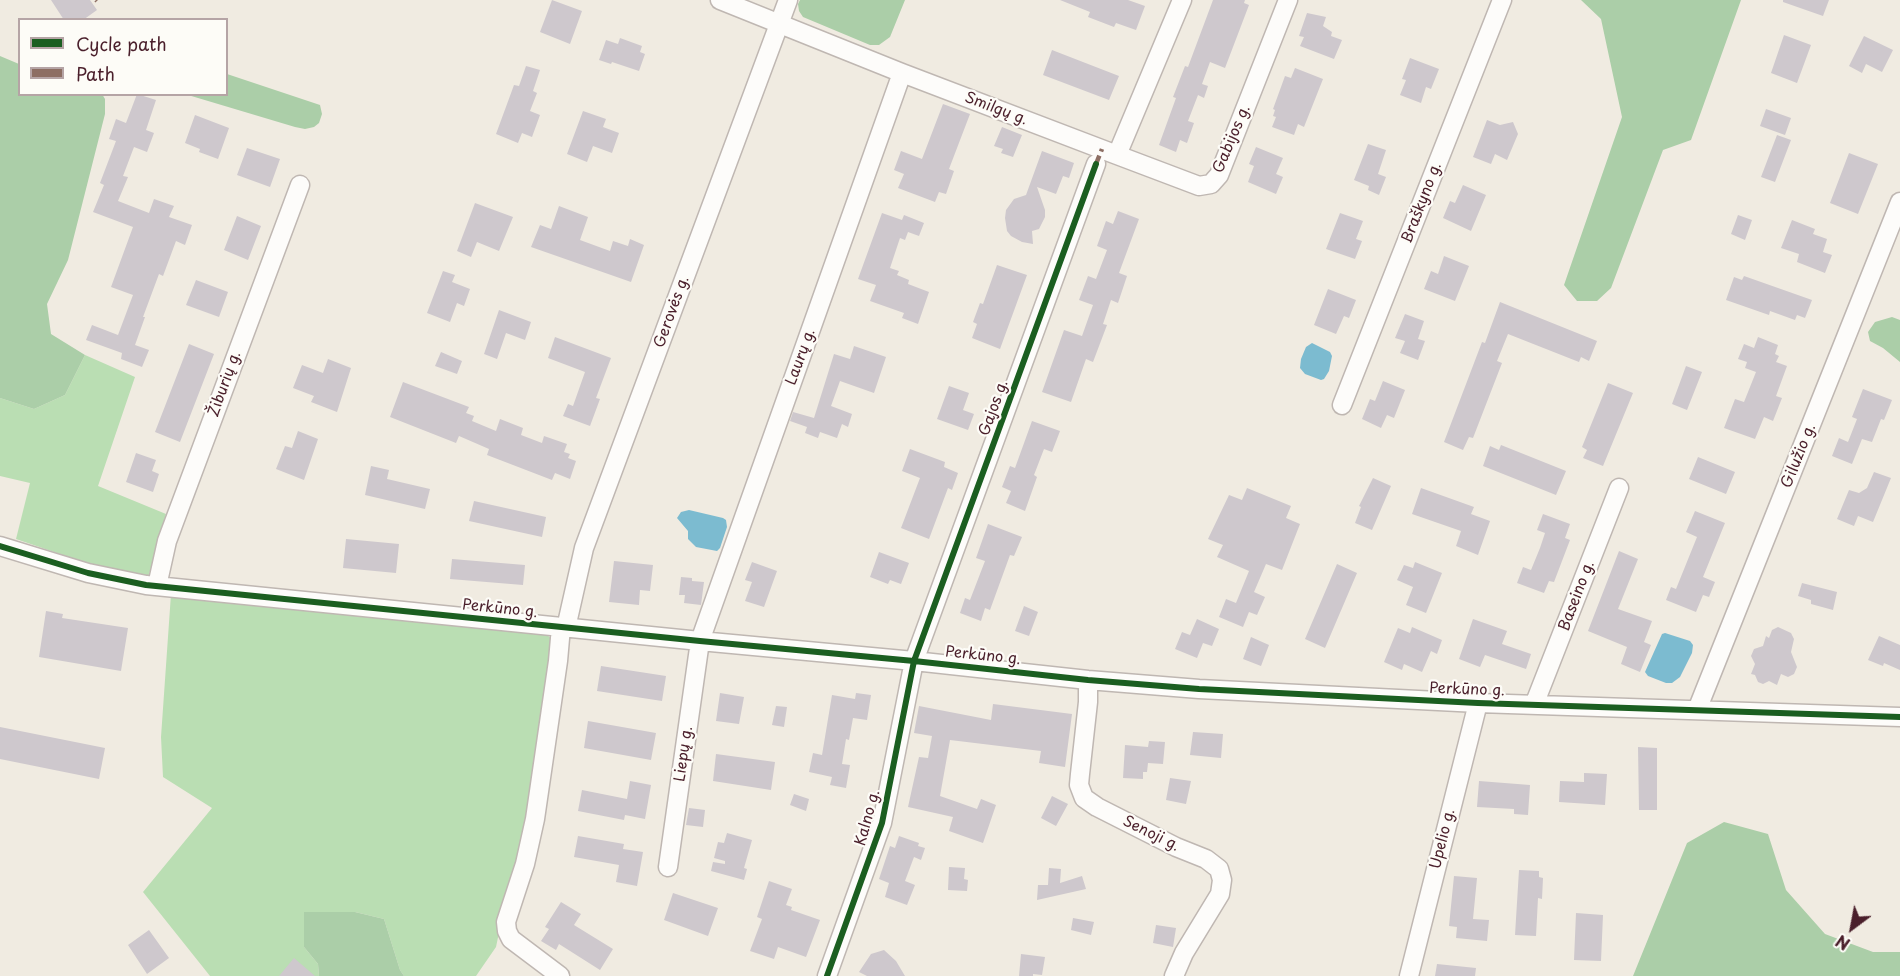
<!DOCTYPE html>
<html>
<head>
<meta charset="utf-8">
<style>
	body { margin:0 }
	#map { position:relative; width:1900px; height:976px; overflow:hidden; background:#f0ebe1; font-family:"Playpen Sans",sans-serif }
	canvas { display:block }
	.legend { position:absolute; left:18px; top:18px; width:210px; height:78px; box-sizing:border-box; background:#fdfcf7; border:2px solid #b5a4a5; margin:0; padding:8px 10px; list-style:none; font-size:18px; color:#4a1f2b }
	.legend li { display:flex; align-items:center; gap:12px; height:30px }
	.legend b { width:30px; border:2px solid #b5a4a5 }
	.north { position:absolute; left:1822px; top:898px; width:60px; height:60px; -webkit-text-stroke:4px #fdfcf7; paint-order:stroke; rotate:212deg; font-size:16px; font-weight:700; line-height:24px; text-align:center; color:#4a1f2b }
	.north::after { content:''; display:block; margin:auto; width:21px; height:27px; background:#4a1f2b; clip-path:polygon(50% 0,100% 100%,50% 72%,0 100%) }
</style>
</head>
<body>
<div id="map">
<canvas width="1900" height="976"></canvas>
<ul class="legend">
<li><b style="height:8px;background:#1b5e20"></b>Cycle path</li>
<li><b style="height:8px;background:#8d6e63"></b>Path</li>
</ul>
<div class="north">N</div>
</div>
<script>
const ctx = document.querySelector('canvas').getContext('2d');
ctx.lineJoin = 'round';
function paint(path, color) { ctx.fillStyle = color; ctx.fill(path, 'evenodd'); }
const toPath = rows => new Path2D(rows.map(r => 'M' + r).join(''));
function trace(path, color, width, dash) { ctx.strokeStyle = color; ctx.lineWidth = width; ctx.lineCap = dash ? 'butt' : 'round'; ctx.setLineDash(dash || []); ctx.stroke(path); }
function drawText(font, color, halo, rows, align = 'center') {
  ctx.font = font + ' "Playpen Sans",sans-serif'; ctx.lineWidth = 4.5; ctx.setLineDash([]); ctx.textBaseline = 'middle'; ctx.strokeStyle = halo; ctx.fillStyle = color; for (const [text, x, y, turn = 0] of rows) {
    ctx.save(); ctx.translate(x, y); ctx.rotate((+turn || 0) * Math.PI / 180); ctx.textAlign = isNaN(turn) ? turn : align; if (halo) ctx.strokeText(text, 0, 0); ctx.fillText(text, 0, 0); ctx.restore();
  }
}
paint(toPath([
	[85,355,135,377,98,486,166,514,148,578,98,567,16,539,30,483,0,476,0,398,34,409,65,395],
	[171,594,543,633,555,640,557,649,520,856,511,875,496,947,476,976,404,976,400,970,384,919,355,912,304,912,304,947,318,964,319,976,210,976,143,892,212,808,163,777,161,737]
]), '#badeb3');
paint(toPath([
	[800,0,905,0,890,37,879,45,870,45,803,17,799,11,798,4],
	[1581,0,1741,0,1691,140,1663,150,1611,288,1597,301,1577,301,1564,285,1622,117,1601,19],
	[0,56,19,64,20,94,102,94,105,99,105,114,68,260,47,304,51,334,85,355,65,395,34,409,0,398],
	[227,74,320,105,322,114,319,123,314,127,305,129,295,127,188,95,226,94],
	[1892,317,1900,320,1900,362,1883,348,1870,341,1868,332,1875,322],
	[1724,822,1768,834,1786,890,1825,934,1873,952,1900,952,1900,976,1633,976,1687,843],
	[304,912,355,912,384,919,400,970,404,976,319,976,318,964,304,947]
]), '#abcea8');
paint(toPath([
	[1312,343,1330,352,1332,356,1329,371,1324,379,1321,380,1305,374,1300,368,1301,359,1306,347],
	[689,510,723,518,726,520,727,527,720,548,717,551,696,547,688,539,688,531,677,518,681,512],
	[1665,633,1690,641,1693,645,1692,653,1680,677,1672,683,1666,683,1648,676,1645,672,1662,634]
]), '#7cbbd0');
paint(toPath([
	[51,0,90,0,97,10,83,20,64,20],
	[552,0,582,11,570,44,540,32],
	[1060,0,1128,0,1145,6,1136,30,1116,23,1114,27,1088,17,1090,12],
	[1213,0,1245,0,1244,3,1249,5,1225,68,1210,62,1202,84,1208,86,1204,98,1198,95,1188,121,1194,123,1187,143,1180,140,1176,152,1159,145,1176,98,1173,97,1185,66,1188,67],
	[1783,0,1829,0,1823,16,1783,2],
	[1307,13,1326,17,1323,26,1332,32,1331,36,1342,40,1334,59,1300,46,1304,37,1299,36],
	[1784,35,1811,45,1797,83,1771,73],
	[1864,36,1893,50,1882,72,1866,64,1862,73,1849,66],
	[620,38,642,46,640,52,645,54,639,71,612,62,611,64,599,60,606,40,618,44],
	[1052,50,1119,76,1109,100,1043,75],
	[1410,58,1439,69,1431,89,1426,87,1421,103,1400,95,1406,80,1402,79],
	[526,66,540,70,533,91,537,93,530,111,540,115,532,137,522,133,518,143,496,134,514,85,519,86],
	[1295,68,1323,79,1304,127,1298,124,1294,135,1272,127,1276,117,1273,116,1275,110,1273,109,1285,76,1291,78],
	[137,94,156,100,146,130,154,133,147,152,134,147,123,176,128,177,118,201,149,213,154,199,174,206,169,217,192,225,185,245,176,241,163,276,159,274,143,317,145,317,135,345,149,350,142,367,121,359,122,353,86,340,92,325,118,335,133,295,111,287,133,227,93,212,104,185,100,183,116,141,109,139,116,119,126,123],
	[943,104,970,114,949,169,954,171,946,194,939,192,935,202,898,188,904,174,894,170,901,151,922,159],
	[1766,109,1791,118,1785,135,1760,126],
	[583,111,606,119,603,127,619,133,612,153,593,146,587,162,567,154],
	[195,115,229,128,218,159,199,152,200,149,185,143],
	[1487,120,1500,125,1513,122,1518,134,1507,160,1495,154,1491,164,1473,157],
	[1002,127,1022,135,1013,157,1001,153,1003,149,994,146],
	[1777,135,1791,140,1775,182,1761,177],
	[1368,144,1386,150,1378,174,1386,177,1379,195,1368,190,1369,186,1354,180],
	[1256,147,1283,158,1276,174,1283,177,1276,194,1248,182,1254,166,1249,164],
	[247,148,280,159,270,187,237,175],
	[1042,151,1074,163,1069,178,1063,176,1056,194,1037,187,1045,210,1045,217,1039,229,1032,231,1033,244,1022,242,1011,236,1007,231,1005,218,1006,210,1014,199,1026,195],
	[1849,153,1878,164,1858,214,1830,203],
	[1463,185,1486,195,1471,231,1443,218,1450,201,1455,203],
	[475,203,513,217,499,251,477,242,471,257,457,251],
	[559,206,588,217,580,240,610,251,613,241,628,246,630,239,644,245,631,282,531,247,540,225,551,229],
	[1118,211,1139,219,1119,273,1127,276,1118,303,1111,300,1103,324,1107,325,1093,362,1086,359,1071,402,1042,392,1064,330,1082,336,1093,305,1079,300,1088,276,1096,279,1107,250,1097,246,1106,221,1113,224],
	[882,213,902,220,904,215,924,223,919,236,908,232,905,240,900,238,890,268,899,271,897,275,909,280,908,284,929,292,918,324,902,318,904,313,870,301,876,285,858,279],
	[1340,213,1363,221,1356,239,1362,241,1355,259,1326,249],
	[1738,215,1752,220,1745,240,1731,234],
	[237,216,261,226,248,260,224,250],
	[1792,220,1815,229,1813,234,1827,239,1823,252,1832,255,1825,273,1797,262,1799,254,1781,248],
	[1444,256,1469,266,1455,301,1424,289,1431,271,1438,274],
	[997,265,1027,275,1000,349,972,338,977,324,973,322,980,303,983,304],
	[443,271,455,275,452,282,470,289,464,306,457,303,450,322,427,313],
	[1744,276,1812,300,1805,318,1797,315,1795,320,1770,311,1769,315,1726,300,1734,277,1742,280],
	[196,280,228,292,219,317,186,305],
	[1328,289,1356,300,1349,318,1344,316,1336,334,1314,325],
	[1500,302,1597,341,1589,361,1581,357,1579,362,1508,334,1497,361,1502,363,1473,438,1469,437,1463,450,1444,442,1482,342,1485,343],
	[499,310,531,322,525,340,506,333,497,359,484,354],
	[1405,314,1424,321,1418,339,1425,341,1418,360,1400,353,1405,341,1395,338],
	[555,337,611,358,596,398,600,399,590,426,563,416,568,404,573,406,585,372,548,358],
	[1758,337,1778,345,1775,354,1779,356,1776,362,1787,366,1776,396,1782,398,1773,421,1764,417,1755,439,1724,428,1735,399,1744,402,1756,372,1745,368,1747,362,1738,359,1744,344,1754,348],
	[189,344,214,354,180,442,155,432],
	[854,346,886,357,874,393,840,381,831,406,852,414,848,427,842,424,837,438,820,432,818,438,805,433,807,427,790,421,793,412,814,418,834,354,850,359],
	[441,352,462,361,457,374,435,366],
	[328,359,351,368,337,412,311,402,314,396,293,388,302,365,323,373],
	[1686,366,1702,372,1687,410,1672,404],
	[1383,381,1405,390,1394,418,1387,415,1381,428,1362,419,1370,399,1375,401],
	[403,382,469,407,466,413,474,416,472,421,496,431,500,419,523,428,521,435,542,443,544,436,567,444,564,452,570,454,568,458,576,461,570,479,555,473,552,480,487,455,489,449,459,436,456,443,390,417],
	[1608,383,1633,393,1603,466,1583,458,1587,450,1582,447],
	[949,386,969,393,963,410,974,414,968,430,937,419],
	[1863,389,1892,400,1884,420,1881,419,1872,442,1862,439,1852,464,1832,456,1839,438,1848,442,1857,419,1852,417],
	[1032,421,1060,431,1052,452,1044,449,1034,475,1037,477,1025,511,1006,503,1011,491,1002,487,1010,466,1015,468],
	[298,431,318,439,304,480,276,469,285,446,292,448],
	[1501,445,1566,471,1556,495,1483,466,1490,446,1499,450],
	[910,449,945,462,944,467,958,473,952,490,948,488,929,539,901,528,920,478,902,471],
	[136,453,156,460,152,471,159,474,153,492,126,482],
	[1698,457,1735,472,1726,494,1689,479],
	[371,466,389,470,387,479,430,489,425,509,365,495],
	[1874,472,1891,478,1873,522,1858,516,1854,526,1837,519,1849,490,1859,493,1867,488],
	[1373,478,1391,486,1372,530,1355,523,1361,507,1359,506],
	[1247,488,1291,506,1286,518,1300,524,1282,570,1266,564,1254,592,1265,597,1257,615,1249,612,1243,627,1219,617,1226,599,1236,603,1249,571,1217,557,1223,545,1208,539,1229,495,1242,500],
	[1421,488,1474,507,1471,514,1490,521,1478,555,1456,546,1461,531,1412,514],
	[474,501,546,517,542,537,469,521],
	[1695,511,1725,523,1703,577,1715,582,1709,597,1703,595,1696,612,1666,600,1671,587,1676,589,1697,537,1686,532],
	[1543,514,1570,524,1565,538,1570,540,1554,582,1549,581,1544,593,1517,583,1523,567,1531,570,1540,548,1545,533,1537,530],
	[988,524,1022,537,1014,556,1010,555,990,610,985,608,981,621,960,613,965,598,970,600,985,561,976,558],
	[346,539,399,544,396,573,343,568],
	[1619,551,1638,559,1618,609,1652,621,1644,642,1651,645,1640,672,1621,664,1627,647,1588,631],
	[879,552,909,563,901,584,890,580,888,584,870,577],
	[452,559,525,565,523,585,450,579],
	[614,561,653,565,650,591,640,590,639,605,609,602],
	[752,562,777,571,764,607,745,601,752,582,745,580],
	[1415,562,1442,573,1426,613,1406,605,1413,587,1397,580,1404,565,1413,568],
	[1337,564,1357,573,1325,648,1305,639],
	[681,577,692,578,692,581,704,582,701,605,684,603,685,595,679,595],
	[1802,583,1837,592,1833,610,1811,604,1811,600,1798,596],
	[1024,606,1038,612,1029,636,1015,631],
	[46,611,63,614,62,618,128,628,121,671,39,657],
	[1197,619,1219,629,1212,646,1203,643,1197,658,1175,649,1182,632,1190,635],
	[1473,619,1507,631,1502,644,1531,654,1526,669,1485,655,1480,667,1459,659],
	[1412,627,1442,640,1437,654,1431,651,1422,672,1404,664,1402,670,1384,662,1398,628,1410,633],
	[1778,627,1791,633,1794,639,1791,652,1797,667,1794,674,1788,677,1781,674,1777,685,1769,681,1763,684,1758,682,1755,675,1751,674,1755,664,1751,656,1754,649,1763,646,1766,636,1769,638,1772,630],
	[1879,636,1900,645,1900,670,1884,663,1883,666,1868,660],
	[1251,637,1269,645,1261,666,1243,659],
	[601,666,666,676,662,701,597,691],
	[720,693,744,697,739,724,716,721],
	[856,693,871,695,867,720,853,718,849,740,846,739,842,764,850,765,846,788,830,785,832,777,809,772,813,753,822,755,832,695,855,699],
	[993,704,1072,714,1065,767,1039,763,1041,751,950,740,940,796,977,809,981,799,996,805,983,843,949,831,953,817,908,807,919,757,928,758,932,736,914,733,919,706,991,720],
	[776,706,787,707,784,727,772,725],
	[588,721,656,733,651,760,584,748],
	[0,727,105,748,99,779,0,759],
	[1193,732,1223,734,1221,758,1190,755],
	[1149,741,1165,742,1163,764,1148,763,1147,772,1143,772,1143,779,1123,778,1125,745,1148,747],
	[1638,747,1657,748,1657,810,1639,810],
	[716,754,775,762,771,790,713,781],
	[1584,773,1607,774,1605,805,1559,802,1560,781,1584,782],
	[1170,778,1191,781,1186,804,1166,800],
	[630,781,651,785,645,819,625,815,624,820,578,811,582,790,627,799],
	[1479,781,1530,785,1528,815,1514,814,1514,809,1477,807],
	[794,794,809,799,806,811,790,805],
	[1052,796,1068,804,1056,826,1041,818],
	[689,808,705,810,703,827,686,825],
	[727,833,752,840,744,868,747,869,744,880,711,871,713,862,725,864,725,861,714,858,718,842,724,843],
	[578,836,624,844,623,849,643,852,637,886,616,882,619,865,574,857],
	[899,836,919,843,918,846,925,848,921,860,914,857,905,881,915,885,907,905,885,897,889,883,879,879,890,846,895,848],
	[949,867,965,868,964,879,968,880,967,891,948,890],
	[1049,868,1061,869,1060,883,1082,876,1086,889,1037,900,1038,885,1048,885],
	[1519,870,1539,871,1539,877,1543,878,1542,899,1538,898,1536,936,1515,935],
	[1454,876,1477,878,1473,919,1489,920,1487,941,1456,938,1457,927,1449,926],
	[769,881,792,889,786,905,792,907,791,910,820,920,806,957,778,947,774,959,750,951,762,919,757,917],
	[673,893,718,908,708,936,664,920],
	[561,902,581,914,574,925,613,949,600,970,559,944,556,950,541,941,549,929,545,927],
	[1576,913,1603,915,1601,961,1574,960],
	[1073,918,1094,922,1091,935,1071,930],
	[1156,925,1176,928,1173,947,1153,943],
	[149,930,169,958,147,974,128,945],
	[884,950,896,961,905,976,867,976,859,972,871,954],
	[1021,954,1045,957,1042,975,1033,974,1033,976,1019,976],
	[294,958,315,976,279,976],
	[1437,964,1476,968,1475,976,1435,976]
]), '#cec8cd');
const street = toPath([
	[720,0,902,73,1117,155,1182,0],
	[1117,155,1199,186,1211,184,1219,175,1288,0],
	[1342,405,1502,0],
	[0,546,88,573,146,585,700,641,914,661,1088,680,1199,689,1478,703,1900,717],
	[157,586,167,541,300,185],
	[566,628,584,548,788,0],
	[1088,680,1088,702,1080,774,1079,785,1084,798,1097,807,1176,847,1206,859,1219,869,1222,880,1220,894,1184,953,1174,976],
	[1534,705,1619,488],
	[1697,710,1900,202],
	[668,867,700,641,902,73],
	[560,976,511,939,507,931,506,922,525,864,535,819,558,661,561,627],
	[827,976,882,823,914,661,1096,164],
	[1409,976,1478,703]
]);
trace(street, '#bfb7b2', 21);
trace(street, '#fdfcfa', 18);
trace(toPath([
	[96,0,97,1],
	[1096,164,1102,149]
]), '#8d6e63', 4.5, [9, 4.5]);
trace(toPath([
	[0,546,88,573,146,585,700,641,914,661,1088,680,1199,689,1478,703,1900,717],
	[827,976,882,823,914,661,1096,164]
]), '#1b5e20', 6);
drawText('15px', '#4a1f2b', '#fdfcf7', [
	["Smilgų g.",996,109,21],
	["Gabijos g.",1232,139,-67],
	["Braškyno g.",1422,203,-69],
	["Gerovės g.",672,312,-70],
	["Laurų g.",801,357,-70],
	["Žiburių g.",225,384,-70],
	["Gajos g.",994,408,-70],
	["Gilužio g.",1799,456,-68],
	["Baseino g.",1577,596,-69],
	["Perkūno g.",500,609,6],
	["Perkūno g.",983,656,6],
	["Perkūno g.",1467,690,2],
	["Liepų g.",684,754,-82],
	["Kalno g.",868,818,-75],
	["Senoji g.",1151,834,26],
	["Upelio g.",1443,839,-76]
]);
</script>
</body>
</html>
